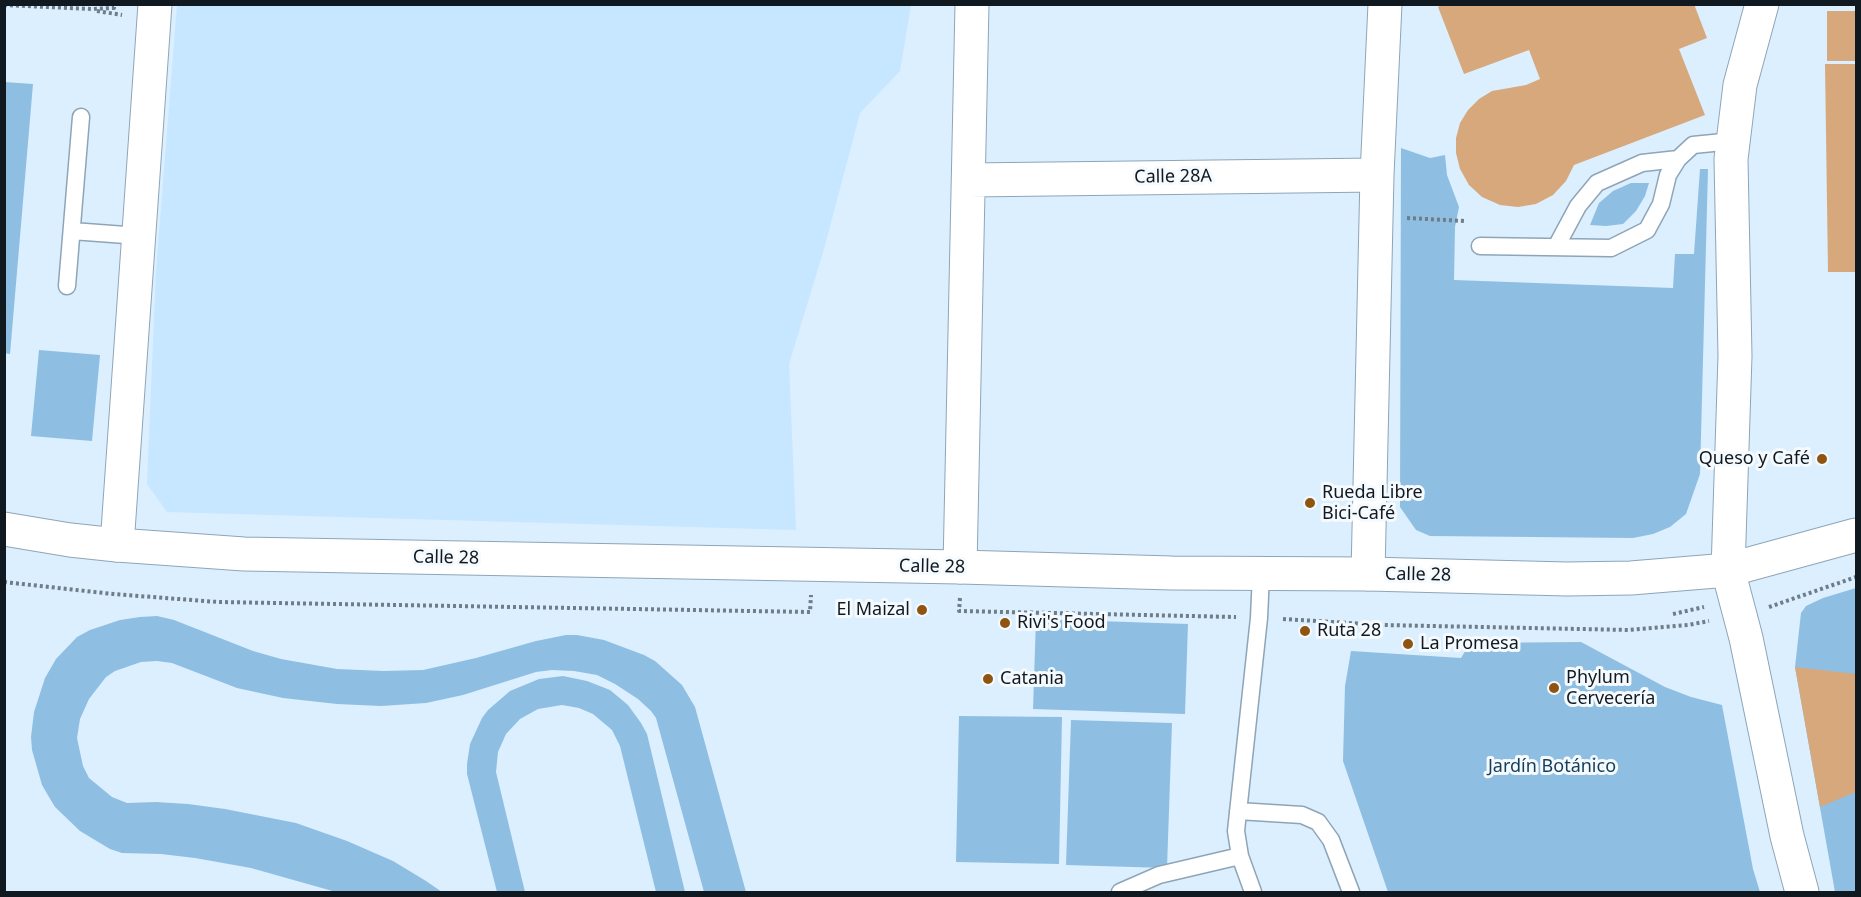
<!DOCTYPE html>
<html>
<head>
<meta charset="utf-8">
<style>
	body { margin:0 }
	#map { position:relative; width:1861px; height:897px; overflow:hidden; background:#dbeffe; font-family:"Noto Sans",sans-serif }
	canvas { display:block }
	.frame { position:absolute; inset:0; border:6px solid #111920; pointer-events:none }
</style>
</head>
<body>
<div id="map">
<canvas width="1861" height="897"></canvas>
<div class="frame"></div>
</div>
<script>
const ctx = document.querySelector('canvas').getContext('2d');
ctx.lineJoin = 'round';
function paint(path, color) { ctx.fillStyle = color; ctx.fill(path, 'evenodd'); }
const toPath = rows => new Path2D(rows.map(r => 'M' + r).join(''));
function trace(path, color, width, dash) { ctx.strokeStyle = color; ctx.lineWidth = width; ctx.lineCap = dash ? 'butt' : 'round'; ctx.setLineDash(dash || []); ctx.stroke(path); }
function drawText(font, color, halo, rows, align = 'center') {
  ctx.font = font + ' "Noto Sans",sans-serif'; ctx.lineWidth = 6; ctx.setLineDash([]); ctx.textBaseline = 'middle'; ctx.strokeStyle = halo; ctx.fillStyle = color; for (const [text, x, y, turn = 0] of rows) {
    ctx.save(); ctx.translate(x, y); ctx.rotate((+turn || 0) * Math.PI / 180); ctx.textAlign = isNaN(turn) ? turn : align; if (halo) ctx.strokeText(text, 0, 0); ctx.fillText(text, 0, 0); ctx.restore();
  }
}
paint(toPath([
	[177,5,911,5,900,71,860,113,824,249,789,364,796,530,167,512,147,484,156,272]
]), '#c7e6ff');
paint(toPath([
	[4,82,33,84,10,354,4,353],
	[1401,148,1430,158,1445,155,1447,175,1459,207,1455,227,1454,280,1673,288,1675,254,1694,254,1700,169,1708,169,1700,474,1686,514,1670,527,1653,534,1633,538,1430,536,1416,530,1400,507],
	[1631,183,1649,183,1645,196,1636,211,1623,224,1606,226,1590,225,1599,203,1613,191],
	[39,350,100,355,92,441,31,436],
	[1856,588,1856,892,1835,892,1795,667,1801,613,1806,606,1823,598],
	[157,616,174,620,253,651,281,659,337,669,384,671,423,670,476,658,536,641,566,635,577,635,604,640,644,655,655,661,682,685,695,707,746,892,704,892,656,718,651,711,638,699,615,684,597,675,574,671,552,670,536,672,463,695,426,703,381,706,337,704,283,698,237,688,172,663,157,661,141,662,115,671,106,677,89,699,80,719,77,738,83,766,89,778,112,797,127,803,156,802,188,804,225,809,296,823,347,841,393,861,426,881,442,892,336,892,251,868,195,858,161,854,122,853,110,849,80,831,55,807,49,797,42,785,32,750,31,737,34,712,45,678,56,659,77,637,90,630,120,620,140,617],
	[1036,619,1188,624,1185,714,1033,709],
	[1581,642,1665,687,1691,697,1722,705,1753,869,1760,892,1388,892,1343,761,1345,686,1351,651,1461,658,1470,643],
	[563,676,587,681,610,690,628,705,641,723,647,734,685,892,656,892,620,746,612,730,593,714,579,708,562,705,538,709,520,719,506,734,498,752,496,772,525,892,497,892,467,774,467,764,470,744,482,718,488,710,510,691,539,679],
	[959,716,1062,717,1059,864,956,862],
	[1071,720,1172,723,1167,868,1066,865]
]), '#8fbee3');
paint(toPath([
	[1443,4,1694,4,1707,38,1679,49,1705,115,1574,165,1566,181,1553,195,1536,204,1518,207,1500,205,1482,197,1469,185,1460,169,1456,153,1456,138,1460,123,1468,110,1479,99,1492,91,1526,85,1540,79,1529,50,1464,74,1438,7],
	[1827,11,1856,11,1856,61,1827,61],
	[1825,64,1856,64,1856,272,1828,272],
	[1795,667,1856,674,1856,792,1820,807]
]), '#d8a87d');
const lane = toPath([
	[72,231,139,236],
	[1480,246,1611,248,1647,230,1661,204,1668,175,1678,159,1693,145,1733,141],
	[1556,247,1578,206,1597,183,1642,163,1678,159],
	[67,286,81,117],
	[1238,811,1302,815,1318,822,1331,840,1351,892],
	[1120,892,1159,875,1240,856],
	[1253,892,1240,856,1236,831,1259,618,1261,574]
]);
const street = toPath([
	[1762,4,1740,85,1731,159,1735,356,1728,570,1746,638,1787,836,1802,892],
	[969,180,1377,175],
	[117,545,155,4],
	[960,567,972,4],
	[1368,574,1377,175,1385,4]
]);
const secondary = toPath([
	[4,529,70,540,117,545,244,554,960,567,1172,573,1368,574,1567,579,1631,578,1728,570,1856,535]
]);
trace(lane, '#8ea5b8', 19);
trace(street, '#8ea5b8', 35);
trace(secondary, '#8ea5b8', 35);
trace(toPath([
	[4,5,91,9,114,8,114,4],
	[97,11,122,15],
	[1407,218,1465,221],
	[4,582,113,594,218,602,810,612,811,595],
	[960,598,959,611,1236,617],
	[1769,607,1856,577],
	[1673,614,1704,607],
	[1283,619,1383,625,1629,630,1688,625,1709,621]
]), '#6f7d88', 4, [3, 3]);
trace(lane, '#fff', 16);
trace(street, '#fff', 33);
trace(secondary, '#fff', 33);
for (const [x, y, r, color] of [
	[1822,459,6,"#8e5410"],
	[1310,503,6,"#8e5410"],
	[922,610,6,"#8e5410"],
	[1005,623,6,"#8e5410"],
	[1305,631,6,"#8e5410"],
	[1408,644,6,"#8e5410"],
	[988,679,6,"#8e5410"],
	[1554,688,6,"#8e5410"]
]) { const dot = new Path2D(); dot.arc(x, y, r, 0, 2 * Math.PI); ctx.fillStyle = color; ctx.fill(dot); trace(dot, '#f5fafe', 2); }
drawText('18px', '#111920', '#f5fafe', [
	["Calle 28A",1173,177,-1],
	["Calle 28",446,558,1],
	["Calle 28",932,567,1],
	["Calle 28",1418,575,1]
]);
drawText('18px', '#111920', '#f5fafe', [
	["Queso y Café",1810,459,"right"],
	["Rueda Libre",1322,493],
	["Bici-Café",1322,514],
	["El Maizal",910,610,"right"],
	["Rivi's Food",1017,623],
	["Ruta 28",1317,631],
	["La Promesa",1420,644],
	["Phylum",1566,678],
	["Cervecería",1566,699],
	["Catania",1000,679]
], 'left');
drawText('18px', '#143d59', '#f5fafe', [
	["Jardín Botánico",1552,767]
]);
</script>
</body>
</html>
